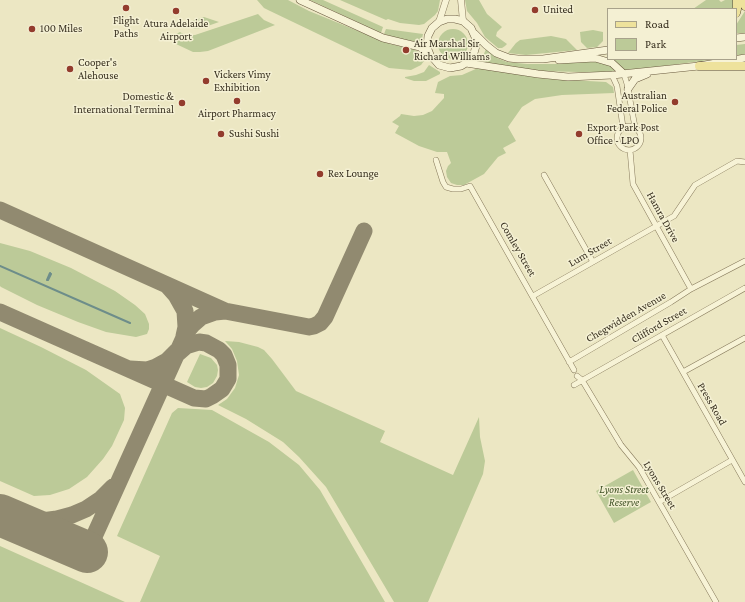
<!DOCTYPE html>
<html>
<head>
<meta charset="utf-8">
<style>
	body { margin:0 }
	#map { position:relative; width:745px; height:602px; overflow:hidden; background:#ece7c3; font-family:"Crimson Pro",serif }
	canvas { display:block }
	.legend { position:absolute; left:607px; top:8px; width:130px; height:52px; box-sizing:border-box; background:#f4f0d3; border:1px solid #a8a28b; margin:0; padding:5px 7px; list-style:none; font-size:12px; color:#362e1e }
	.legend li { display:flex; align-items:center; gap:8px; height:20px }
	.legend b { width:20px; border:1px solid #a8a28b }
</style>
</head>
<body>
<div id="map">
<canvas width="745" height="602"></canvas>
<ul class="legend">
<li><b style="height:5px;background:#eee29c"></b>Road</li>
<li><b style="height:11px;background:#bcca98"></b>Park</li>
</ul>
</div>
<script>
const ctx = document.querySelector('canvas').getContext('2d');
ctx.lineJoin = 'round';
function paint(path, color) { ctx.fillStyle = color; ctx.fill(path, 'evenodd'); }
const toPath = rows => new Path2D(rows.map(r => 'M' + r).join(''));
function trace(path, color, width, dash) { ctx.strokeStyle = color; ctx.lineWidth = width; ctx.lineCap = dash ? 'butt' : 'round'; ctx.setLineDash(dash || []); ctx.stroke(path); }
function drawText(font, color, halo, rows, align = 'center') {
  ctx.font = font + ' "Crimson Pro",serif'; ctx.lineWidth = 3; ctx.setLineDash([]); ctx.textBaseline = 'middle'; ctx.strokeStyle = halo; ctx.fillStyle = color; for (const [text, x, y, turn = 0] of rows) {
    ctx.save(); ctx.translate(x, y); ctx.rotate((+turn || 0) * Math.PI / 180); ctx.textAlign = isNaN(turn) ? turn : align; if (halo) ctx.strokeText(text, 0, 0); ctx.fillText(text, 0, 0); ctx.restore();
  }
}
paint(toPath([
	[257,0,288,0,309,11,390,44,412,49,419,52,424,61,421,65,411,70,389,68,268,10,264,8],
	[310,0,323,0,383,27,381,33],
	[340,0,440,0,438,11,435,15,424,24,419,25,400,23,388,19,386,20],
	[465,0,479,0,487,14,502,27,497,32,496,36,507,44,505,46,502,48,498,48,485,37,477,23,467,11],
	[706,0,719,0,721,2,725,0,733,0,733,9,693,9],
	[745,11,745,33,736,33,736,25],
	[258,14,264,20,275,25,208,51,200,52,193,52,176,44,174,41,174,37,176,34,180,32,185,35,195,35],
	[204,17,219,22,202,28,195,29,183,24],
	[386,29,423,34,421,43,397,38,384,34],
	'438 44a15 15 0 1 1 30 0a15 15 0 1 1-30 0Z',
	[593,30,603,32,603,41,597,47,587,48,581,42,580,32],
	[551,36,566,39,577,50,526,55,508,53,516,43,520,40],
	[745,44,745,54,736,56,736,45],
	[486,49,497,58,507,62,527,64,555,64,591,60,607,64,614,69,614,73,542,71,507,67,481,61],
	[611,59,717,59,625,71],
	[429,65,440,72,440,74,426,81,414,81,405,78,405,77,416,75,424,72],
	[478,68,552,79,606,82,613,87,614,93,562,95,535,99,522,107,508,127,516,141,503,148,506,153,498,157,484,174,464,185,457,185,451,183,447,177,446,171,448,166,451,163,447,152,437,152,419,146,395,133,399,126,392,122,400,116,401,114,414,116,423,115,432,111,444,98,444,94,435,93,438,82,450,76,462,75],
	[0,243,30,251,71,268,115,291,135,305,145,314,149,324,149,329,147,334,136,337,106,332,78,322,37,305,1,287,0,286],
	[0,328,41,347,86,370,120,394,125,408,124,420,112,446,103,459,87,477,69,489,50,495,34,496,0,481],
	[225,341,239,342,258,347,264,350,272,359,296,391,385,431,380,442,453,475,479,417,480,437,485,461,483,474,428,602,394,602,326,487,299,457,283,442,246,419,218,405,227,399,235,388,239,375,237,361,232,349],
	[200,354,211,358,217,365,218,370,217,376,213,383,207,387,201,388,195,387,187,382],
	[178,408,212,410,269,442,299,465,320,490,385,602,140,602,160,556,117,536,172,413],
	[633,470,651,502,614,523,596,491],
	[0,546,125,602,0,602]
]), '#bcca98');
trace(toPath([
	[0,266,130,323],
	[47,280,50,273],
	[48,280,51,274]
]), '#6d8d8a', 2);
trace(toPath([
	[0,210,225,311,309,327,314,326,320,323,325,317,364,231],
	[168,286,176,295,185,311,186,327,184,336],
	[0,312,194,398,206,399,212,396,222,389,228,379,228,365,224,355,219,350,206,343,199,342,186,346,178,353],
	[130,369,147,370,156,367,167,361,177,351],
	[6,517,34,522,57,519,72,515,86,509,101,499,113,487],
	[87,552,187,331,193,324,201,317,215,312,225,311]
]), '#918a70', 17);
trace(toPath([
	[0,515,87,552]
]), '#918a70', 42);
const minor = toPath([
	[624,74,627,84,635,127],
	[612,75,617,86,623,127],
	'617 138a12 12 0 1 1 24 0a12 12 0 1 1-24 0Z',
	[630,150,633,184,691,289],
	[436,160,443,182,446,187,453,189,461,189,470,186,574,370],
	[544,175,593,262],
	[533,296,674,216,695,185,737,161,745,162],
	[662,335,745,482],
	[569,362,671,302,691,289,745,261],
	[683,372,745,338],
	[577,376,582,380,621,445,639,467,716,602],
	[574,385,745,288],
	[659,502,732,460]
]);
const tertiary = toPath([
	[461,0,463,21],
	[439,22,446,0]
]);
const secondary = toPath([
	[300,0,383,38,420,47,430,55],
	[475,34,486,45,496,53,509,58,518,59,543,59,608,50],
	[736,38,745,37],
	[431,57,427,47,428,36,432,28,439,22,447,19,455,19,463,21,471,28,476,39,476,46,474,53,466,63,461,66,450,68,439,65,433,58],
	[559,60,595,58,612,63,624,74],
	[466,63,538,74,568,77,612,75,699,66,745,58],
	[628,89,635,79,647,74]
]);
const primary = toPath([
	[741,0,745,6],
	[736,13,737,9,737,0],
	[699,66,745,66]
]);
trace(minor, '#86795b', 6);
trace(tertiary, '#86795b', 7);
trace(secondary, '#68593e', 8);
trace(primary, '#54462f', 9);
trace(minor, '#f7f3d6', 5);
trace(tertiary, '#f7f3d6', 6);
trace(secondary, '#f7f3d6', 7);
trace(primary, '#eee29c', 8);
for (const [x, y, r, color] of [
	[126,8,4,"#933c2d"],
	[535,10,4,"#933c2d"],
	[176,11,4,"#933c2d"],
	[32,29,4,"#933c2d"],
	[406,50,4,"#933c2d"],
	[70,69,4,"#933c2d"],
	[206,81,4,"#933c2d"],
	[237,101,4,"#933c2d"],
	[675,102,4,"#933c2d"],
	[182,103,4,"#933c2d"],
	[221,134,4,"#933c2d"],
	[579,134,4,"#933c2d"],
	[320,174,4,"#933c2d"]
]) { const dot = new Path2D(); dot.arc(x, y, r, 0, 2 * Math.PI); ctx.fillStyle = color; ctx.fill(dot); trace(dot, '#f4f0d3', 1.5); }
drawText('11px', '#362e1e', '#f4f0d3', [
	["United",543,10],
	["Flight",126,21,"center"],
	["Paths",126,34,"center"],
	["Atura Adelaide",176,24,"center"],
	["Airport",176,37,"center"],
	["100 Miles",40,29],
	["Air Marshal Sir",414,44],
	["Richard Williams",414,57],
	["Cooper's",78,63],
	["Alehouse",78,76],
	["Vickers Vimy",214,75],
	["Exhibition",214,88],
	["Australian",667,96,"right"],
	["Federal Police",667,109,"right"],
	["Domestic &",174,97,"right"],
	["International Terminal",174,110,"right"],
	["Airport Pharmacy",237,114,"center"],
	["Export Park Post",587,128],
	["Office - LPO",587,141],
	["Sushi Sushi",229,134],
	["Rex Lounge",328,174]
], 'left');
drawText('11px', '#362e1e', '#f4f0d3', [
	["Hamra Drive",663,217,61],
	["Comley Street",518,249,60],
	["Lum Street",590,252,-30],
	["Chegwidden Avenue",626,317,-30],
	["Clifford Street",659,325,-30],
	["Press Road",712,404,60],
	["Lyons Street",660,485,59]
]);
drawText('italic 11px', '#405226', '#f4f0d3', [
	["Lyons Street",624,490],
	["Reserve",624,503]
]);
</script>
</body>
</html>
